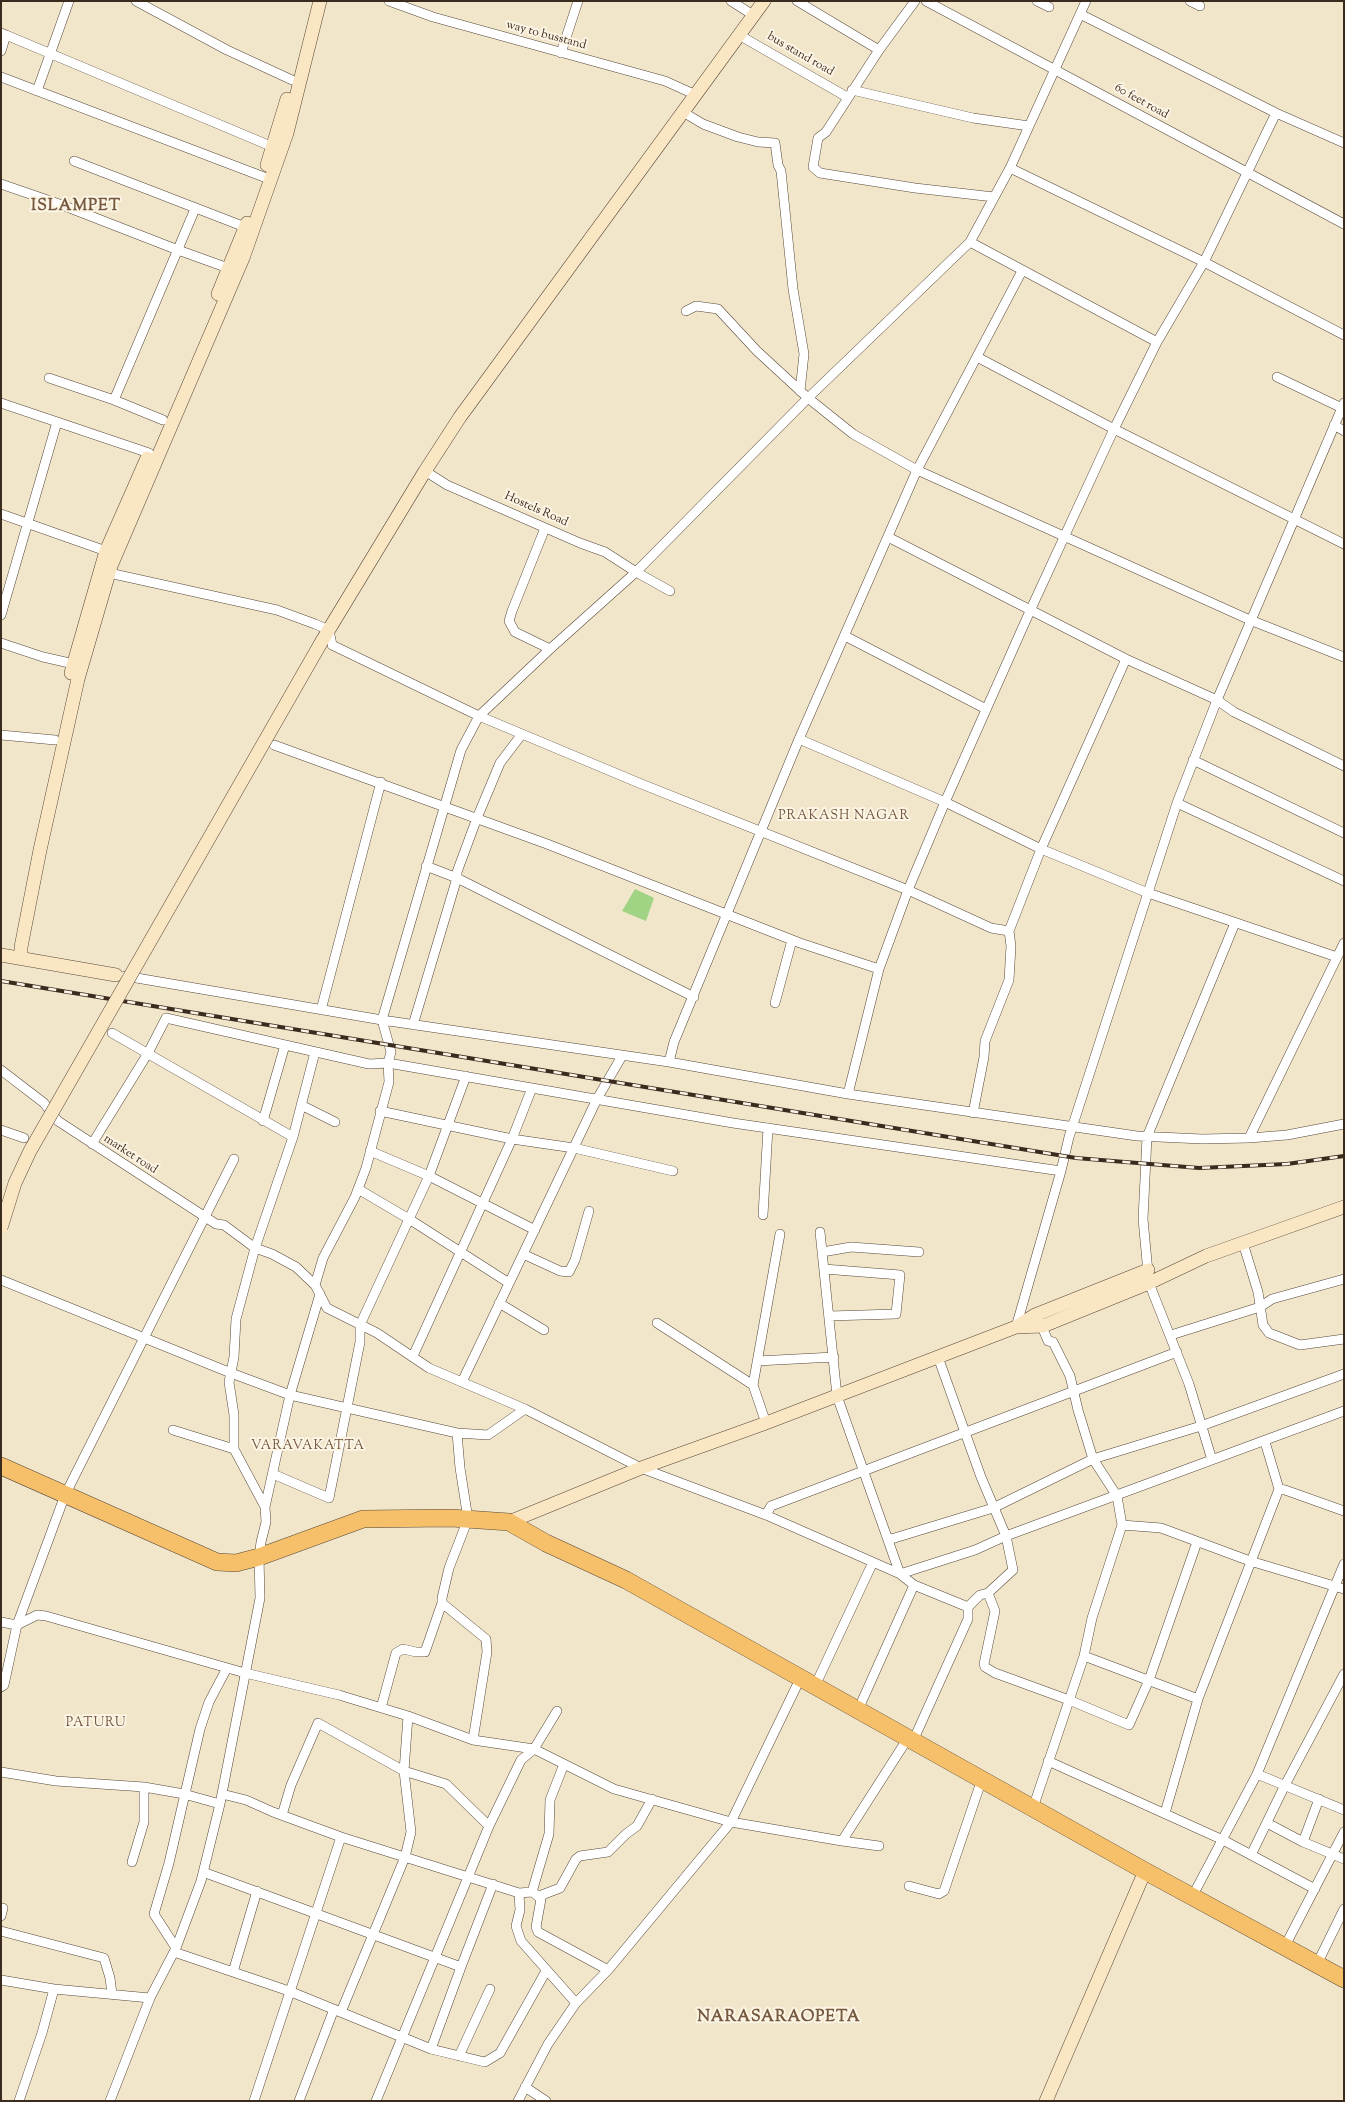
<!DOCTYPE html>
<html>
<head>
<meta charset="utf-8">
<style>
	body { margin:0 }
	#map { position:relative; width:1345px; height:2102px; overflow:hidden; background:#f1e6c9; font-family:"Sorts Mill Goudy",serif }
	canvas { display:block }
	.frame { position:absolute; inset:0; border:2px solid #3b2a1e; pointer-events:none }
</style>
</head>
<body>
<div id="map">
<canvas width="1345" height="2102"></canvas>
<div class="frame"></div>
</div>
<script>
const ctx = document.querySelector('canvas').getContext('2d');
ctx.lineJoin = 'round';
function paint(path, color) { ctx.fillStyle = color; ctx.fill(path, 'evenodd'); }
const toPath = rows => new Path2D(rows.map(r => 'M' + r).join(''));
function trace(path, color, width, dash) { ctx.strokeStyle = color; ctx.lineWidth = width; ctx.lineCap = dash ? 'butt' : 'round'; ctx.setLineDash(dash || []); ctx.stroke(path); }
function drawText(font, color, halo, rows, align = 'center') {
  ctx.font = font + ' "Sorts Mill Goudy",serif'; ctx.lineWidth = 4; ctx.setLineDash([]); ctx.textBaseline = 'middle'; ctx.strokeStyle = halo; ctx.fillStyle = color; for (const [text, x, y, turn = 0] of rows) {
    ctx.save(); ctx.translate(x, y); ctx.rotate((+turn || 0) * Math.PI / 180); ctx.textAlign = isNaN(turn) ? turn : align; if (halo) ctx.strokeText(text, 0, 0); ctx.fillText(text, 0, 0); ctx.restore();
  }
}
paint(toPath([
	[635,889,654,898,646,921,622,911]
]), '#a0d484');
const street = toPath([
	[136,1,227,50,292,80],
	[389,1,433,17,665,81,696,95],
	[731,1,753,15],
	[797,1,879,50],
	[915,1,879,50,826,132,818,138,813,167,820,173,915,188,994,197],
	[926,1,1344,224],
	[1037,1,1049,7],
	[1190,1,1200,6],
	[1080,14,1276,113,1344,143],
	[1,33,6,35,1,51],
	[6,35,273,147],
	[739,35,847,97],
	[561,53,578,1],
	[1,77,264,177],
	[852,90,973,118,1029,126],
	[37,91,69,1],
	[683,112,703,124,738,137,758,142,775,143,778,165,781,171,793,289,804,354,800,391],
	[74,161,245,227],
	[1010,168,1204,262,1344,335],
	[1,184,62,205,178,250,228,268],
	[970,242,1157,342],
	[686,311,696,306,718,309,757,351,808,398,853,434,917,470,1250,620,1344,657],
	[977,357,1114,429,1344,544],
	[1277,377,1342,408],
	[49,378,114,400,163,420],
	[114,400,195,209],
	[1,403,149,453],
	[1334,425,1344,431],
	[425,471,447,485,580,543,605,552,636,572,808,398,970,242,1010,168,1086,1],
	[1,514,106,551],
	[545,528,512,611,509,621,515,632,550,649],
	[888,537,1126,659,1217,700,1234,712,1344,766],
	[109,573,277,610,315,624,329,630,332,645,479,716,639,783,908,890,991,928,1009,931,1011,946,1009,980,985,1041,984,1057,973,1113],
	[670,591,636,572,550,649,479,716,461,750,382,1020,391,1052,388,1063,389,1082,366,1168,355,1197,323,1258,315,1285,327,1308,377,1333,429,1368,525,1409,641,1468,766,1515,900,1574,914,1585,968,1607],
	[1,615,57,422],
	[845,636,986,709],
	[1,643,43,657,74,664],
	[522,734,500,763,477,818,457,872,457,878,694,997],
	[1,735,55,740],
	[799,739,945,802,1041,849,1148,893,1337,957],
	[274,745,547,844,800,943,879,969],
	[1193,760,1344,833],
	[1177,803,1344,881],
	[1009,931,1041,849,1126,659],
	[125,976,382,1020,669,1062,848,1094,1137,1136,1202,1139,1249,1138,1287,1135,1344,1124],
	[775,1003,792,940],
	[321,1010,381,782],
	[413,1025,457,878,426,866],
	[112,1033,293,1137],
	[669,1062,674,1042,799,739,917,470,1022,271],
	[1,1070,44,1103,58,1121,216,1224,224,1225,255,1248,293,1137,315,1052],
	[848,1094,879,969,908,890,945,802,1030,611,1114,429,1157,342,1204,262,1276,113],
	[301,1105,335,1122],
	[380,1111,512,1139,574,1148,673,1171],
	[263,1121,285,1045],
	[1,1130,24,1138],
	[1249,1138,1344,943],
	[92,1144,148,1053,166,1018,369,1064,388,1063,733,1123,1061,1171],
	[370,1151,429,1176,535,1230],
	[358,1189,409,1219,509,1283],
	[763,1215,768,1128],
	[820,1232,837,1396,900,1574],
	[1243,1243,1258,1292,1263,1325,1269,1333,1300,1345,1344,1339],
	[822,1252,851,1247,919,1252],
	[523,1254,560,1271,569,1272,575,1260,589,1211],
	[824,1269,900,1275,896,1314,829,1316],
	[1,1280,231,1373,290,1395,457,1433,488,1435,525,1409],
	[499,1303,544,1330],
	[1040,1322,1048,1341,1053,1342,1070,1376,1078,1410,1093,1459,1201,1426,1344,1374],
	[657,1323,753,1385],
	[1016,1327,1061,1171,1069,1137,1177,803,1217,700,1344,403],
	[1171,1335,1260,1307,1272,1299,1344,1279],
	[413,1356,512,1139,532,1088],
	[757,1361,834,1357],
	[462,1382,597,1099,622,1056],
	[766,1423,753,1385,780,1234],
	[173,1430,234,1449],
	[1212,1460,1189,1384,1149,1283,1143,1219,1147,1137,1235,923],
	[273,1474,329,1498,360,1342,360,1325,429,1176,466,1076],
	[1279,1489,1285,1490,1344,1511],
	[265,1507,290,1395,320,1294],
	[766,1515,771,1506,1177,1352],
	[1122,1525,1161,1528,1250,1561,1344,1589],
	[888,1540,993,1508,1093,1459,1117,1496,1122,1525,1092,1618,1084,1656,1033,1808],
	[900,1574,975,1550,1006,1536,981,1477,938,1357],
	[988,1593,995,1611,984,1664,985,1667,995,1673,1069,1700,1129,1725,1149,1680,1197,1542],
	[442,1603,486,1639,487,1652,473,1740],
	[1,1622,17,1625,65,1495,234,1159],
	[1084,1656,1198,1699],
	[815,1686,873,1562],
	[1,1687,4,1685,17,1625,37,1615,46,1616,245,1673,339,1695,408,1716,473,1740,534,1749,614,1789,731,1822,842,1841],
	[381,1708,396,1653,403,1649,416,1652,425,1652,442,1603,442,1598,449,1568,468,1519,460,1468,457,1433],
	[858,1710,914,1585],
	[913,1741,968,1619,968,1607,980,1595,988,1593,1013,1570,1006,1536,1344,1411],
	[1048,1761,1223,1840,1315,1889],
	[564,1764,550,1800,549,1834,532,1892,519,1893,520,1910,516,1926,521,1941,576,2003],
	[1,1772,56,1781,144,1787,184,1794,220,1804],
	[1257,1774,1344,1810],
	[222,1794,246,1800,273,1812,341,1837,519,1893],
	[1165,1813,1198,1699,1279,1489,1265,1442],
	[282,1815,291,1785,318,1723,404,1771,446,1784,489,1826],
	[1267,1823,1303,1842,1344,1859],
	[1303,1842,1319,1799],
	[879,1846,842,1841,908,1738],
	[1251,1855,1285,1785,1344,1674],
	[132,1862,144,1822,144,1787],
	[203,1872,461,1967,493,1884],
	[909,1886,939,1894,944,1891,982,1779],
	[534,1893,541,1899,536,1927,538,1932,608,1970],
	[539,1896,560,1888,576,1859,580,1856,608,1852,626,1834,637,1826,652,1799],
	[1192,1897,1257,1774,1344,1564],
	[1,1916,3,1908],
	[1,1931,104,1958,110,1978,112,1994],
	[1285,1946,1344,1832],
	[176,1948,154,1914,169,1863,200,1729,209,1702,227,1668],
	[174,1952,289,1991,431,2049,485,2062,500,2053,546,1971],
	[1317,1964,1344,1909],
	[233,1972,257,1891],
	[1,1980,54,1989,150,1998],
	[341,2012,405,1857,411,1832,404,1771,408,1716],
	[431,2049,461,1967],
	[459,2056,490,1989],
	[525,2087,546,2101],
	[19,2101,42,2033,54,1989],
	[110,2101,150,1998,176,1948,201,1881,220,1804,260,1598,259,1557,261,1542,266,1522,265,1507,234,1449,234,1415,229,1382,234,1357,236,1319,255,1248,272,1254,296,1267,315,1285],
	[254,2101,341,1837],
	[299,2101,334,2009],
	[376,2101,489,1826,521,1760,534,1749,557,1711],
	[518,2101,548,2044,576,2003,608,1970,731,1822,801,1677]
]);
const secondary = toPath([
	[267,165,287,99],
	[218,294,247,223],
	[322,641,425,471,460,417,764,1],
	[71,673,106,551,147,458],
	[1,955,116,975],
	[21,958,21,947,40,850,78,679,111,566,243,258,287,133,320,1],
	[1016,1327,1043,1326,1149,1283,1206,1256,1344,1207],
	[509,1522,641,1468,766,1423,1016,1327,1035,1315,1148,1270],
	[1046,2101,1145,1871]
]);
const highway = toPath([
	[1,1466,217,1562,236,1563,259,1557,363,1519,451,1518,509,1522,546,1543,626,1580,1145,1871,1344,1979]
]);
trace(street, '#564638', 10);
trace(secondary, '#564638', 14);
trace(highway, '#564638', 18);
trace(street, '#fff', 9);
trace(secondary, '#fbe6c4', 13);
trace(highway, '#f6c06b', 17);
const rail = toPath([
	[1,981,1076,1158,1199,1168,1287,1164,1344,1156]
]);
trace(rail, '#3b2a1e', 4);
trace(rail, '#fcf5e5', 2.5, [8]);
const secondaryBridge = toPath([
	[1,1228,15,1183,30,1151,322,641]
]);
trace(secondaryBridge, '#564638', 14, []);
trace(secondaryBridge, '#fbe6c4', 13);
drawText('12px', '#3b2a1e', '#fcf5e5', [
	["way to busstand",546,36,15],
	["bus stand road",800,55,30],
	["60 feet road",1141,102,29],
	["Hostels Road",536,510,24],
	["market road",130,1155,33]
]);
ctx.letterSpacing = '1px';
drawText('13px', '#75583e', '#fcf5e5', [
	["PRAKASH NAGAR",844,817],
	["VARAVAKATTA",308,1447],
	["PATURU",96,1724]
]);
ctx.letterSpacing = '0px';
ctx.letterSpacing = '1px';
drawText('bold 16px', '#75583e', '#fcf5e5', [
	["ISLAMPET",76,207],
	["NARASARAOPETA",779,2018]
]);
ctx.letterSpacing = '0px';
</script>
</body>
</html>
